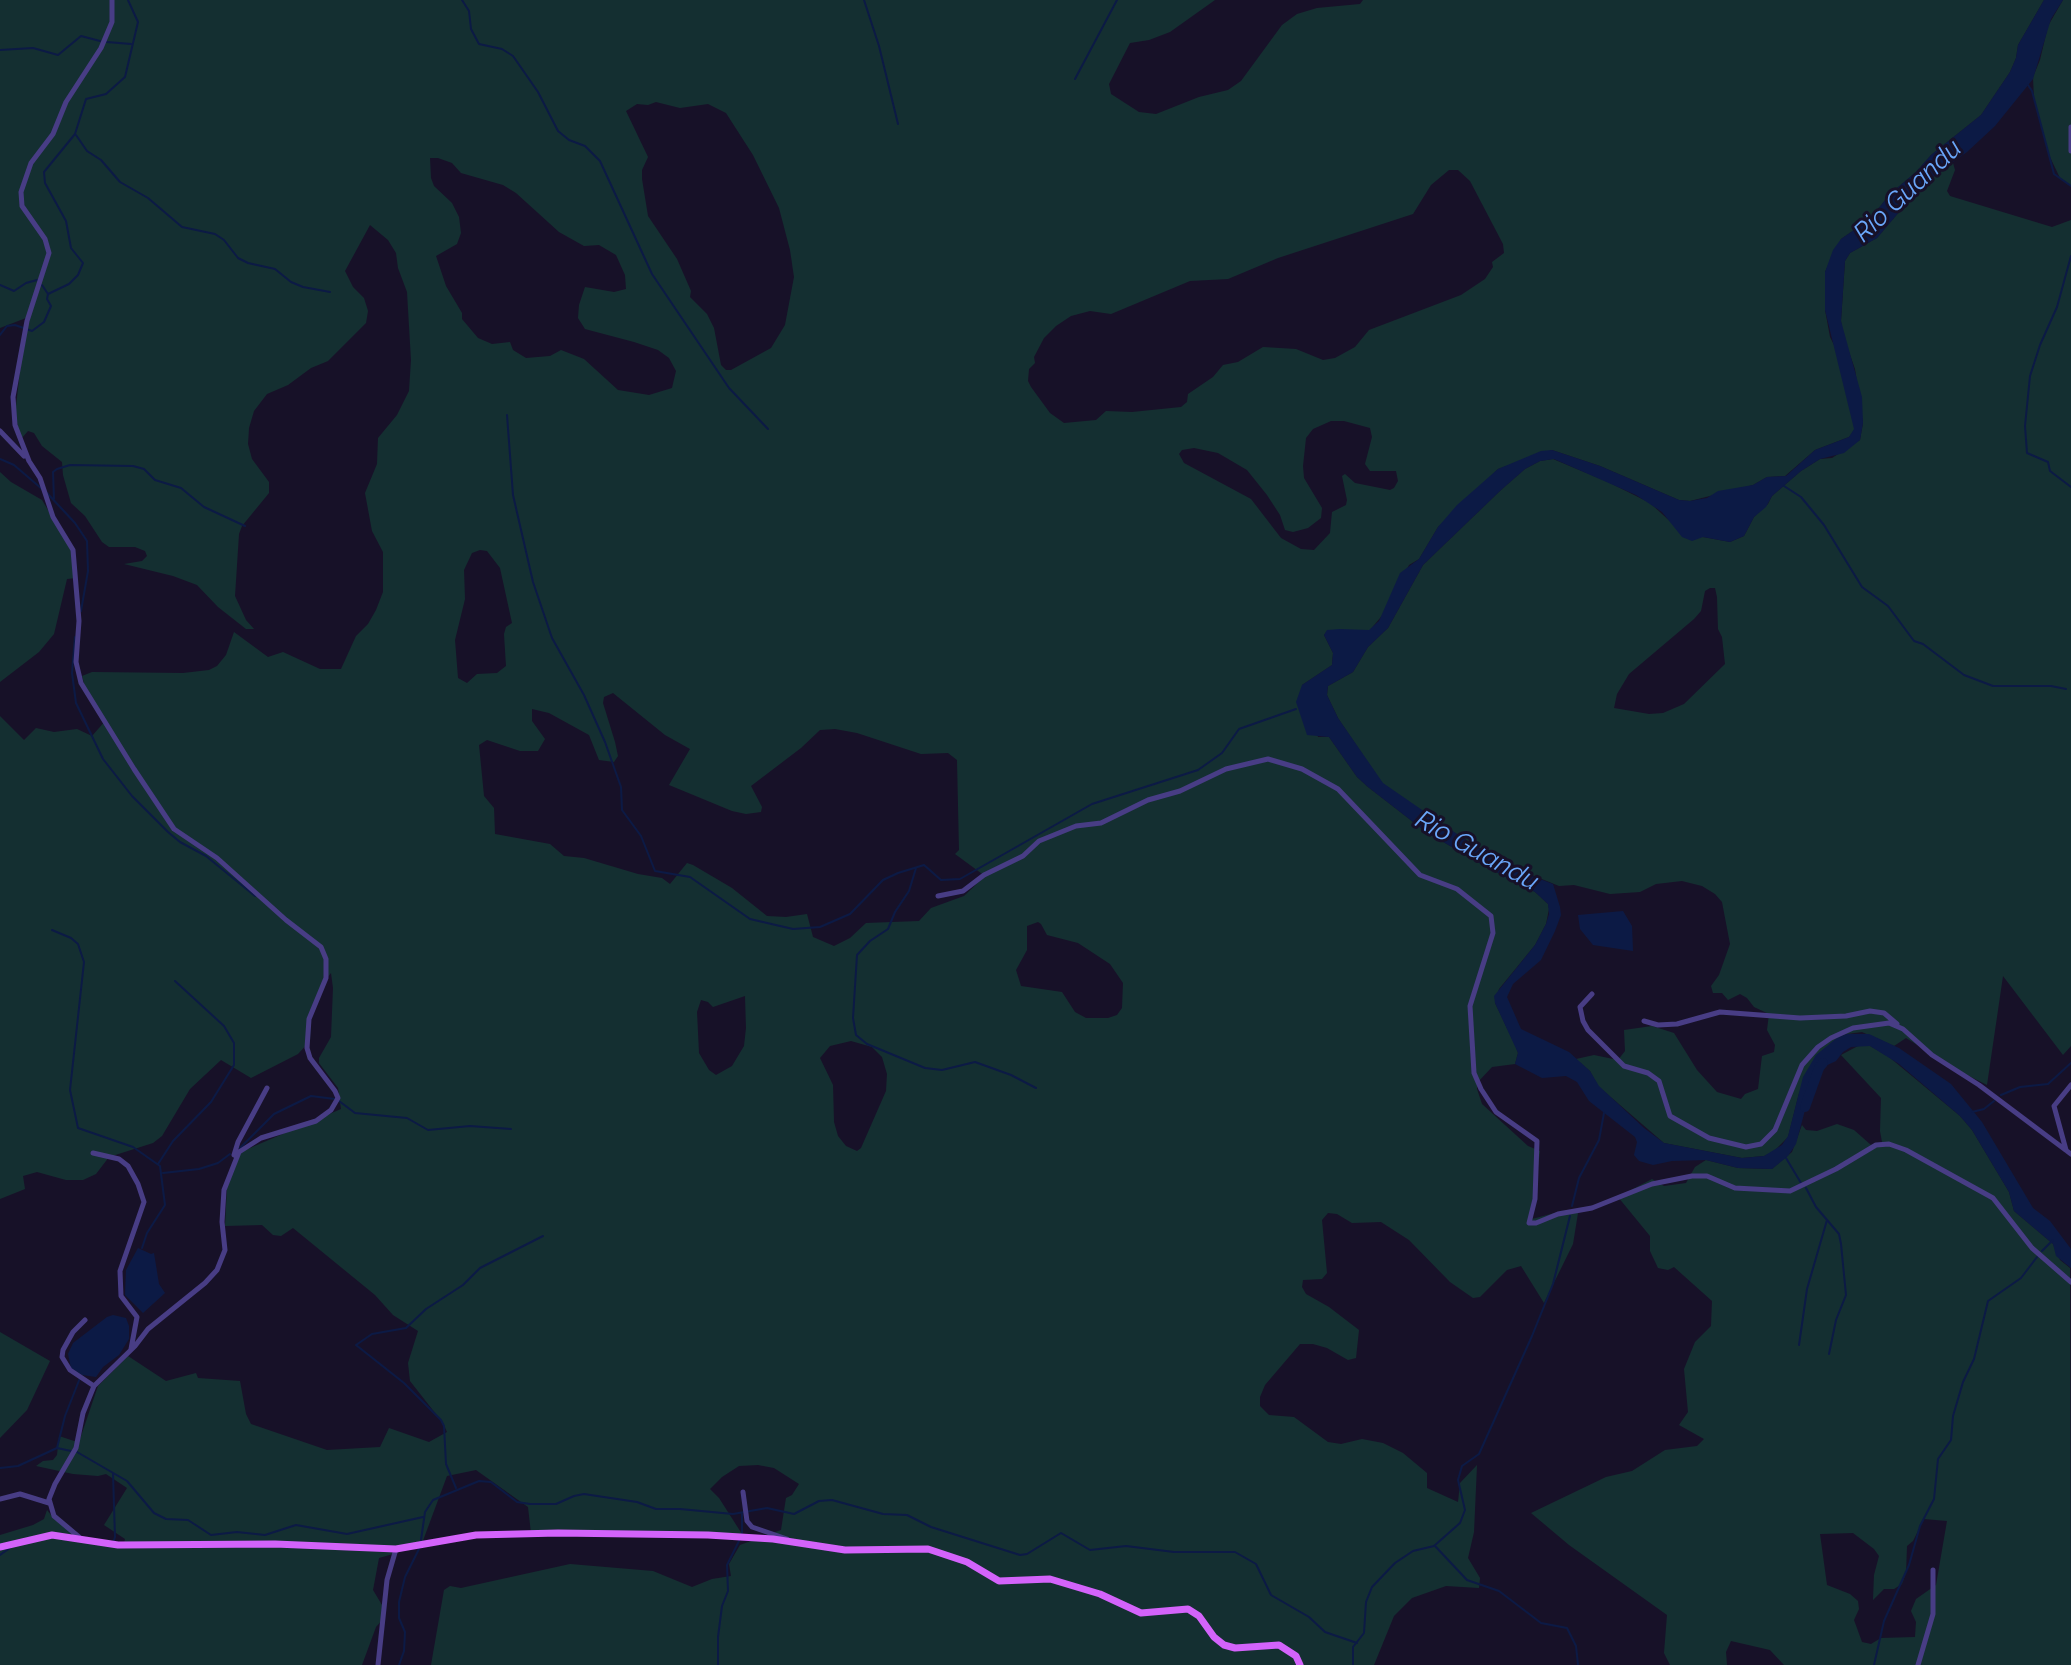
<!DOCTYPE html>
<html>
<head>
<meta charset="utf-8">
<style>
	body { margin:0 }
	canvas { display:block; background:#171128 }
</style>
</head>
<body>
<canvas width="2071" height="1665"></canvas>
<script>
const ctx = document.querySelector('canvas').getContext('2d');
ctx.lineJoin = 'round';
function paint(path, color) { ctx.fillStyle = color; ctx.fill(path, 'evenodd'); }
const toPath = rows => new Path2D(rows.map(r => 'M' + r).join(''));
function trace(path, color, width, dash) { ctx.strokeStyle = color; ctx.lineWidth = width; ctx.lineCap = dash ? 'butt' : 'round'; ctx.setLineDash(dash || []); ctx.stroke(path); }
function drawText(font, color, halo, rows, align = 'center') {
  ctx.font = font + ' Raleway,sans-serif'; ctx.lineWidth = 6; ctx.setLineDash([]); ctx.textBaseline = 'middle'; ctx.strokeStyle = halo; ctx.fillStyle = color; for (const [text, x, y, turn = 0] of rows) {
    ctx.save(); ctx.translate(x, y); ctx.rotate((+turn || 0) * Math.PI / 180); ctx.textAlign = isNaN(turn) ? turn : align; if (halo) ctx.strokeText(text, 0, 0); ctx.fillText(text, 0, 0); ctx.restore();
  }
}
paint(toPath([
	[0,0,1215,0,1170,32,1149,40,1130,43,1109,84,1111,94,1139,112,1156,114,1199,97,1228,90,1241,81,1282,25,1297,14,1317,8,1360,4,1363,0,2044,0,2018,45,2016,58,2010,72,1981,115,1931,155,1916,172,1890,194,1870,219,1841,239,1825,272,1825,310,1830,337,1837,351,1855,429,1849,437,1815,450,1785,476,1767,477,1753,485,1690,501,1679,500,1600,466,1552,450,1498,469,1438,527,1419,559,1409,565,1385,612,1370,630,1327,631,1324,635,1333,653,1332,665,1302,685,1318,737,1329,737,1357,777,1368,787,1426,832,1483,865,1535,892,1548,904,1549,909,1546,924,1535,945,1499,989,1495,1003,1516,1047,1518,1053,1515,1064,1492,1067,1477,1083,1477,1089,1482,1104,1528,1146,1540,1151,1532,1219,1562,1211,1578,1213,1573,1244,1544,1303,1521,1266,1507,1270,1480,1297,1473,1298,1450,1282,1409,1240,1381,1222,1352,1223,1337,1214,1328,1213,1322,1220,1327,1273,1322,1279,1303,1280,1302,1287,1306,1294,1329,1307,1359,1330,1356,1358,1348,1360,1327,1348,1313,1344,1300,1344,1265,1385,1260,1397,1260,1406,1269,1415,1294,1417,1328,1442,1341,1444,1362,1439,1383,1443,1403,1453,1427,1473,1427,1488,1458,1502,1460,1483,1477,1465,1474,1532,1468,1558,1480,1578,1479,1588,1446,1586,1412,1598,1394,1616,1374,1665,431,1665,444,1590,450,1586,461,1588,570,1564,653,1571,692,1587,712,1579,731,1576,729,1564,740,1545,781,1530,786,1498,792,1495,799,1484,774,1468,758,1465,739,1466,722,1477,710,1489,719,1498,742,1534,531,1533,528,1507,476,1470,447,1476,421,1546,379,1558,373,1590,385,1610,384,1618,376,1627,362,1665,0,1665,0,1535,33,1525,44,1519,47,1510,55,1520,66,1525,80,1539,123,1547,125,1539,104,1525,127,1488,106,1474,98,1476,73,1474,36,1466,43,1461,53,1460,57,1455,59,1436,74,1441,80,1439,98,1386,128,1356,166,1381,196,1373,198,1378,240,1381,246,1414,251,1424,327,1450,380,1447,389,1428,429,1442,447,1432,443,1423,410,1381,408,1363,418,1331,393,1315,375,1295,293,1228,281,1236,273,1235,262,1225,225,1226,227,1187,236,1154,341,1109,338,1088,319,1063,319,1058,331,1037,333,988,331,973,323,983,311,1016,310,1041,298,1054,251,1078,221,1060,190,1089,162,1136,153,1143,109,1157,96,1174,83,1180,66,1180,37,1172,23,1176,25,1189,0,1199,0,716,24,740,36,728,54,732,77,729,92,736,106,720,85,687,82,676,92,672,183,673,209,670,217,666,226,655,234,632,268,657,283,652,320,669,341,669,356,636,368,624,376,610,383,592,383,552,372,531,365,493,377,464,378,438,397,415,409,391,411,360,407,292,398,268,396,253,388,240,370,225,345,271,353,287,364,298,368,311,366,323,328,361,311,368,288,385,267,394,254,411,249,428,248,444,252,459,269,482,269,493,242,526,239,534,235,596,246,620,254,629,246,629,218,607,197,585,173,576,124,564,142,561,147,556,145,551,135,547,109,547,102,542,85,516,71,503,63,475,62,462,42,446,34,433,28,431,21,439,15,415,26,318,0,328],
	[656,102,680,108,708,104,726,113,753,155,779,208,790,250,794,277,785,325,771,348,731,370,726,370,721,365,714,328,707,314,690,297,691,291,677,259,648,216,642,179,642,170,648,157,626,111,637,104,648,105],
	[430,158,438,158,452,163,461,173,503,185,516,193,559,232,584,246,599,245,616,255,625,275,626,289,614,292,585,287,579,305,578,318,585,329,634,342,658,350,669,358,676,371,672,388,649,395,618,390,584,359,561,350,550,356,526,358,513,350,510,342,492,344,478,338,462,319,462,313,446,286,436,256,457,244,461,233,459,217,452,203,434,186,431,178],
	[1449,170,1458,170,1470,181,1503,244,1504,253,1492,262,1493,267,1485,279,1461,295,1369,330,1355,347,1335,358,1323,360,1296,349,1263,347,1238,362,1223,365,1213,377,1188,394,1187,402,1181,407,1132,412,1106,411,1096,420,1064,423,1050,413,1031,387,1028,381,1029,369,1035,363,1034,357,1044,338,1056,326,1071,316,1090,311,1111,314,1190,281,1228,279,1278,258,1413,214,1431,185],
	[1331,421,1344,421,1370,428,1372,437,1365,464,1370,471,1396,471,1398,481,1394,488,1390,490,1355,483,1345,474,1342,476,1347,500,1346,505,1332,512,1330,533,1314,550,1301,549,1281,538,1251,499,1184,463,1179,454,1182,450,1194,448,1218,453,1247,470,1267,495,1280,515,1285,530,1293,532,1308,528,1321,518,1322,508,1304,478,1303,466,1306,438,1313,429],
	[480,550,487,551,500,568,512,623,506,627,504,634,506,666,497,673,477,674,467,683,458,678,455,640,465,599,464,570,472,553],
	[613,693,665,735,690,749,669,785,732,811,746,814,761,812,762,807,751,786,801,748,820,730,835,729,857,733,921,754,948,753,957,760,959,850,955,854,985,876,964,896,931,908,919,921,866,923,850,938,834,946,813,937,807,914,786,917,767,916,732,888,693,865,687,863,670,884,662,878,638,874,584,858,564,856,550,844,495,834,494,808,484,796,479,745,487,740,520,751,538,751,545,739,532,721,532,709,549,713,589,735,599,760,614,762,618,756,615,742,603,703,604,697],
	[1038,922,1041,924,1047,935,1078,943,1110,964,1123,983,1122,1008,1117,1015,1108,1018,1086,1018,1075,1012,1062,992,1021,986,1016,970,1027,950,1027,926],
	[745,996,746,1028,744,1046,732,1066,716,1075,709,1070,699,1053,697,1012,701,1000,708,1002,713,1007],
	[851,1041,872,1047,882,1057,887,1074,886,1091,861,1148,857,1151,846,1146,838,1136,834,1122,833,1085,820,1058,830,1046],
	[2063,0,2071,0,2071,186,2060,178,2049,155,2034,99,2033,77,2040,60,2048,26],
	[1953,163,1955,170,1947,191,1950,196,2052,227,2071,220,2071,1046,2063,1055,2003,976,1987,1085,1961,1072,1906,1038,1894,1046,1862,1032,1847,1034,1838,1037,1799,1093,1788,1137,1773,1152,1764,1156,1742,1158,1664,1143,1598,1086,1590,1071,1576,1059,1594,1055,1618,1060,1625,1051,1624,1030,1652,1026,1674,1033,1697,1070,1717,1092,1741,1099,1745,1094,1758,1089,1762,1056,1774,1052,1775,1045,1767,1030,1769,1014,1754,1007,1747,998,1740,994,1728,1000,1722,993,1713,993,1711,986,1719,975,1730,944,1722,902,1715,894,1702,886,1682,881,1656,884,1640,892,1610,894,1574,885,1559,886,1505,864,1420,811,1382,783,1338,718,1327,695,1328,686,1353,672,1368,647,1388,628,1423,565,1501,490,1525,469,1540,461,1553,459,1608,482,1650,503,1674,525,1703,537,1730,542,1744,536,1754,517,1768,504,1772,496,1801,471,1820,459,1832,458,1860,440,1863,423,1855,369,1843,335,1841,321,1845,261,1850,253,1877,238,1922,185],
	[1710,588,1715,588,1717,597,1718,629,1722,637,1725,664,1684,704,1663,713,1649,714,1614,708,1617,694,1629,674,1694,619,1701,611,1705,591],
	[0,472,11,482,42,500,72,550,76,578,67,579,54,634,39,652,0,682],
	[1858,1046,1870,1046,1889,1057,1960,1116,1972,1130,2009,1192,2014,1211,2053,1244,2060,1260,2070,1268,2071,1665,1784,1665,1770,1650,1731,1641,1726,1652,1727,1665,1670,1665,1664,1653,1667,1615,1569,1545,1531,1513,1606,1477,1632,1471,1665,1450,1697,1446,1704,1439,1679,1425,1688,1412,1684,1369,1695,1342,1711,1326,1712,1301,1674,1267,1668,1270,1658,1268,1650,1251,1650,1236,1618,1197,1652,1179,1664,1186,1686,1183,1695,1167,1706,1160,1738,1168,1772,1169,1792,1152,1802,1125,1806,1130,1817,1131,1837,1124,1854,1130,1871,1145,1882,1142,1880,1131,1881,1098,1841,1055],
	[1924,1519,1947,1521,1936,1585,1916,1599,1911,1611,1916,1622,1915,1637,1881,1638,1871,1644,1862,1642,1854,1620,1859,1609,1858,1601,1850,1594,1827,1585,1820,1534,1853,1533,1874,1549,1879,1556,1874,1575,1873,1600,1884,1589,1894,1589,1902,1584,1906,1573,1907,1546,1913,1541],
	[0,1332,50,1361,27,1410,0,1438]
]), '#142f31');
paint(toPath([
	[2044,0,2063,0,2051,19,2033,79,1995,126,1967,152,1922,185,1877,238,1850,253,1845,261,1841,321,1862,397,1863,423,1860,440,1844,453,1820,459,1801,471,1772,496,1766,507,1754,517,1744,536,1730,542,1703,537,1692,541,1682,537,1662,512,1636,495,1554,459,1540,461,1525,469,1501,490,1423,565,1388,628,1368,647,1353,672,1328,686,1327,695,1338,718,1383,783,1470,843,1519,871,1553,884,1560,907,1561,915,1555,931,1541,960,1513,984,1507,997,1521,1029,1569,1052,1590,1071,1599,1086,1644,1128,1664,1143,1742,1158,1764,1156,1782,1145,1788,1136,1803,1077,1816,1055,1838,1037,1847,1034,1869,1034,1899,1048,1951,1084,1982,1122,2033,1208,2050,1221,2071,1249,2071,1268,2056,1256,2053,1244,2014,1211,2009,1192,1972,1130,1960,1116,1899,1064,1870,1046,1851,1047,1843,1052,1836,1061,1819,1069,1813,1080,1796,1144,1788,1156,1772,1169,1738,1168,1706,1160,1672,1161,1653,1165,1639,1161,1634,1155,1637,1142,1635,1137,1589,1101,1577,1082,1566,1076,1542,1078,1515,1064,1518,1053,1495,1003,1494,996,1535,945,1546,924,1549,914,1548,904,1535,892,1483,865,1426,832,1368,787,1357,777,1329,737,1307,735,1296,702,1302,685,1332,665,1333,653,1324,635,1327,630,1340,629,1369,630,1379,621,1400,573,1419,559,1438,527,1457,505,1498,469,1541,451,1552,450,1600,466,1679,500,1690,501,1707,498,1718,491,1753,485,1767,477,1786,476,1815,450,1849,437,1854,429,1825,310,1825,272,1833,250,1841,239,1870,219,1890,194,1916,172,1931,155,1981,115,2010,72,2016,58,2018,45],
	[1623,911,1632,926,1633,951,1593,945,1580,929,1578,915],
	[138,1248,151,1254,154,1253,159,1284,165,1293,143,1313,125,1295,126,1270],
	[113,1315,126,1318,129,1326,129,1339,119,1355,103,1367,96,1377,82,1375,71,1368,68,1354,73,1343,107,1317]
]), '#0c1a45');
trace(toPath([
	[462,0,469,11,471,29,479,44,502,49,513,56,538,92,558,131,569,140,585,146,600,161,652,274,729,388,768,429],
	[864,0,879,46,898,124],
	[107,42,131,44],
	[0,50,33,48,58,55,81,36,100,41],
	[1075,79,1117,0],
	[2028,85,2032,91,2054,174,2071,186],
	[76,135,87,151,101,160,120,182,148,198,182,227,215,234,224,240,238,258,248,263,275,269,291,282,303,287,330,292],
	[2071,256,2057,307,2040,345,2030,376,2025,426,2027,453,2048,462,2050,471,2071,487],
	[0,285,14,291,26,283,37,280],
	[48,294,69,284,78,275,83,263,71,248,66,221,45,183,44,172,75,134,86,99,106,94,125,77,138,22,128,0],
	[0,335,7,326,15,325,32,331,44,322,51,306,47,299,48,294,42,285],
	[507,415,513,495,533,582,552,638,584,695,605,742,621,787,622,810,641,836,655,871,690,877,750,919,793,929,820,927,850,914,883,880,898,873,924,865,941,880,960,879,1092,804,1198,770,1222,753,1239,729,1296,709],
	[0,459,14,465,42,489],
	[1784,486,1801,497,1824,525,1862,587,1888,606,1914,641,1923,644,1964,675,1993,686,2051,686,2066,689],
	[47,493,75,523,87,541,88,571,81,611],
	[54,499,53,472,57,469,70,465,133,466,144,469,155,480,181,488,204,507,245,526],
	[75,637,72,673,76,703,103,759,132,796,168,832,180,842,206,856,255,896],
	[916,868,909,891,895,912,888,929,870,941,857,955,853,1018,856,1035,867,1044,925,1068,942,1070,975,1062,1011,1075,1036,1088],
	[52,930,71,938,78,944,84,962,70,1090,78,1128,133,1147,160,1166,165,1205,147,1233,142,1248],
	[2001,1095,2020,1087,2048,1084,2071,1063],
	[339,1101,355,1113,407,1118,428,1130,470,1126,511,1129],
	[1972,1112,1984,1109,1994,1101],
	[240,1148,274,1114,311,1096,335,1099],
	[1786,1158,1801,1183],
	[158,1164,173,1141,211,1102,234,1065,234,1043,224,1026,175,981],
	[163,1173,199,1169,218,1163,230,1154],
	[1806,1188,1816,1207,1839,1234,1841,1244,1846,1295,1836,1320,1829,1354],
	[1572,1206,1579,1178,1599,1140,1604,1113],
	[2042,1251,2053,1240],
	[1799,1345,1807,1289,1827,1220],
	[57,1448,65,1416,80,1378],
	[77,1452,127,1481,154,1513,166,1519,188,1520,211,1535,237,1532,265,1535,296,1525,347,1534,423,1517],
	[0,1468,18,1466,57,1448,71,1451],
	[456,1488,446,1464,444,1426,441,1420,404,1383,356,1345,372,1334,406,1328,426,1309,463,1285,480,1268,543,1236],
	[742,1533,742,1514],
	[421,1540,425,1512,433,1500,479,1481,491,1482,517,1502,530,1504,556,1504,574,1496,584,1494,637,1502,656,1509,680,1509,733,1514,767,1508,794,1514,819,1501,832,1500,883,1514,907,1515,931,1527,1020,1555,1027,1554,1061,1533,1090,1550,1126,1546,1174,1552,1235,1552,1256,1564,1271,1595,1309,1617,1325,1632,1357,1643],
	[113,1543,115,1537,113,1474],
	[1435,1546,1467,1580,1499,1591,1541,1623,1567,1628,1576,1646,1578,1665],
	[0,1555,10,1548],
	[399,1665,404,1651,405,1632,399,1618,399,1602,405,1577,419,1549],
	[718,1665,718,1637,722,1606,728,1591,727,1565,739,1541],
	[1353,1665,1353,1647,1364,1633,1366,1602,1372,1587,1395,1563,1413,1551,1434,1546,1460,1523,1465,1510,1458,1480,1462,1466,1479,1454,1532,1336,1553,1284,1570,1216],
	[1874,1665,1884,1621,1909,1565,1920,1526,1934,1499,1938,1459,1951,1440,1953,1416,1963,1382,1974,1359,1988,1301,2021,1278,2037,1257]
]), '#0c1a45', 2);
trace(toPath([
	[1805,1107,1819,1068,1823,1063]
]), '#0c1a45', 10);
trace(toPath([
	[2071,127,2071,151],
	[0,431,24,456],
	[938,896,963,891,984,875,1023,856,1039,841,1076,826,1101,823,1148,800,1180,791,1226,769,1268,759,1302,769,1338,789,1420,875,1457,889,1491,916,1493,933,1470,1006,1474,1073,1481,1089,1496,1112,1537,1141,1535,1199,1529,1223,1536,1223,1558,1214,1592,1208,1652,1184,1692,1176,1707,1176,1735,1188,1790,1191,1836,1169,1876,1145,1889,1144,1906,1150,1993,1198,2032,1248,2071,1282],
	[1592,994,1580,1007,1583,1021,1588,1030,1624,1066,1648,1073,1659,1081,1670,1116,1709,1138,1746,1147,1761,1144,1775,1130,1802,1065,1818,1047,1831,1038,1853,1028,1889,1023,1903,1029,1932,1055,1979,1085,2071,1154],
	[1644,1021,1658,1025,1677,1024,1720,1012,1800,1018,1846,1016,1870,1011,1884,1013,1897,1024],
	[2066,1150,2054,1106,2071,1085],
	[93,1153,119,1159,128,1166,138,1184,144,1202,120,1271,121,1296,137,1317,131,1349],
	[234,1155,238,1142,267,1088],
	[85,1320,73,1332,63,1350,62,1357,70,1370,94,1386],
	[743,1492,747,1521,752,1527,787,1539],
	[0,1499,20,1494,49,1503],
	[79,1537,54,1516,49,1499,55,1484,76,1448,83,1413,94,1386,135,1346,148,1329,205,1283,217,1270,225,1250,222,1222,224,1190,239,1152,261,1138,316,1121,331,1110,338,1098,335,1091,310,1058,307,1048,309,1019,326,978,326,959,321,947,286,920,217,858,174,829,134,769,81,683,76,662,79,621,73,550,53,517,40,478,29,461,15,425,13,397,27,321,49,253,45,239,22,206,21,192,31,163,53,134,66,102,101,48,112,22,112,0],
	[378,1665,387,1580,396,1549],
	[1918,1665,1933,1614,1933,1570]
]), '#483d85', 5);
trace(toPath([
	[0,1547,52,1535,118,1545,275,1544,396,1549,476,1535,558,1533,708,1535,773,1539,845,1550,928,1549,967,1562,999,1581,1050,1579,1100,1594,1141,1613,1188,1609,1199,1616,1214,1637,1224,1645,1235,1648,1279,1645,1296,1656,1300,1665]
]), '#d363fa', 7);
drawText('italic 26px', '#6aa7fa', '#171128', [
	["Rio Guandu",1908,191,-43],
	["Rio Guandu",1477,851,29]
]);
</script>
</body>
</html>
